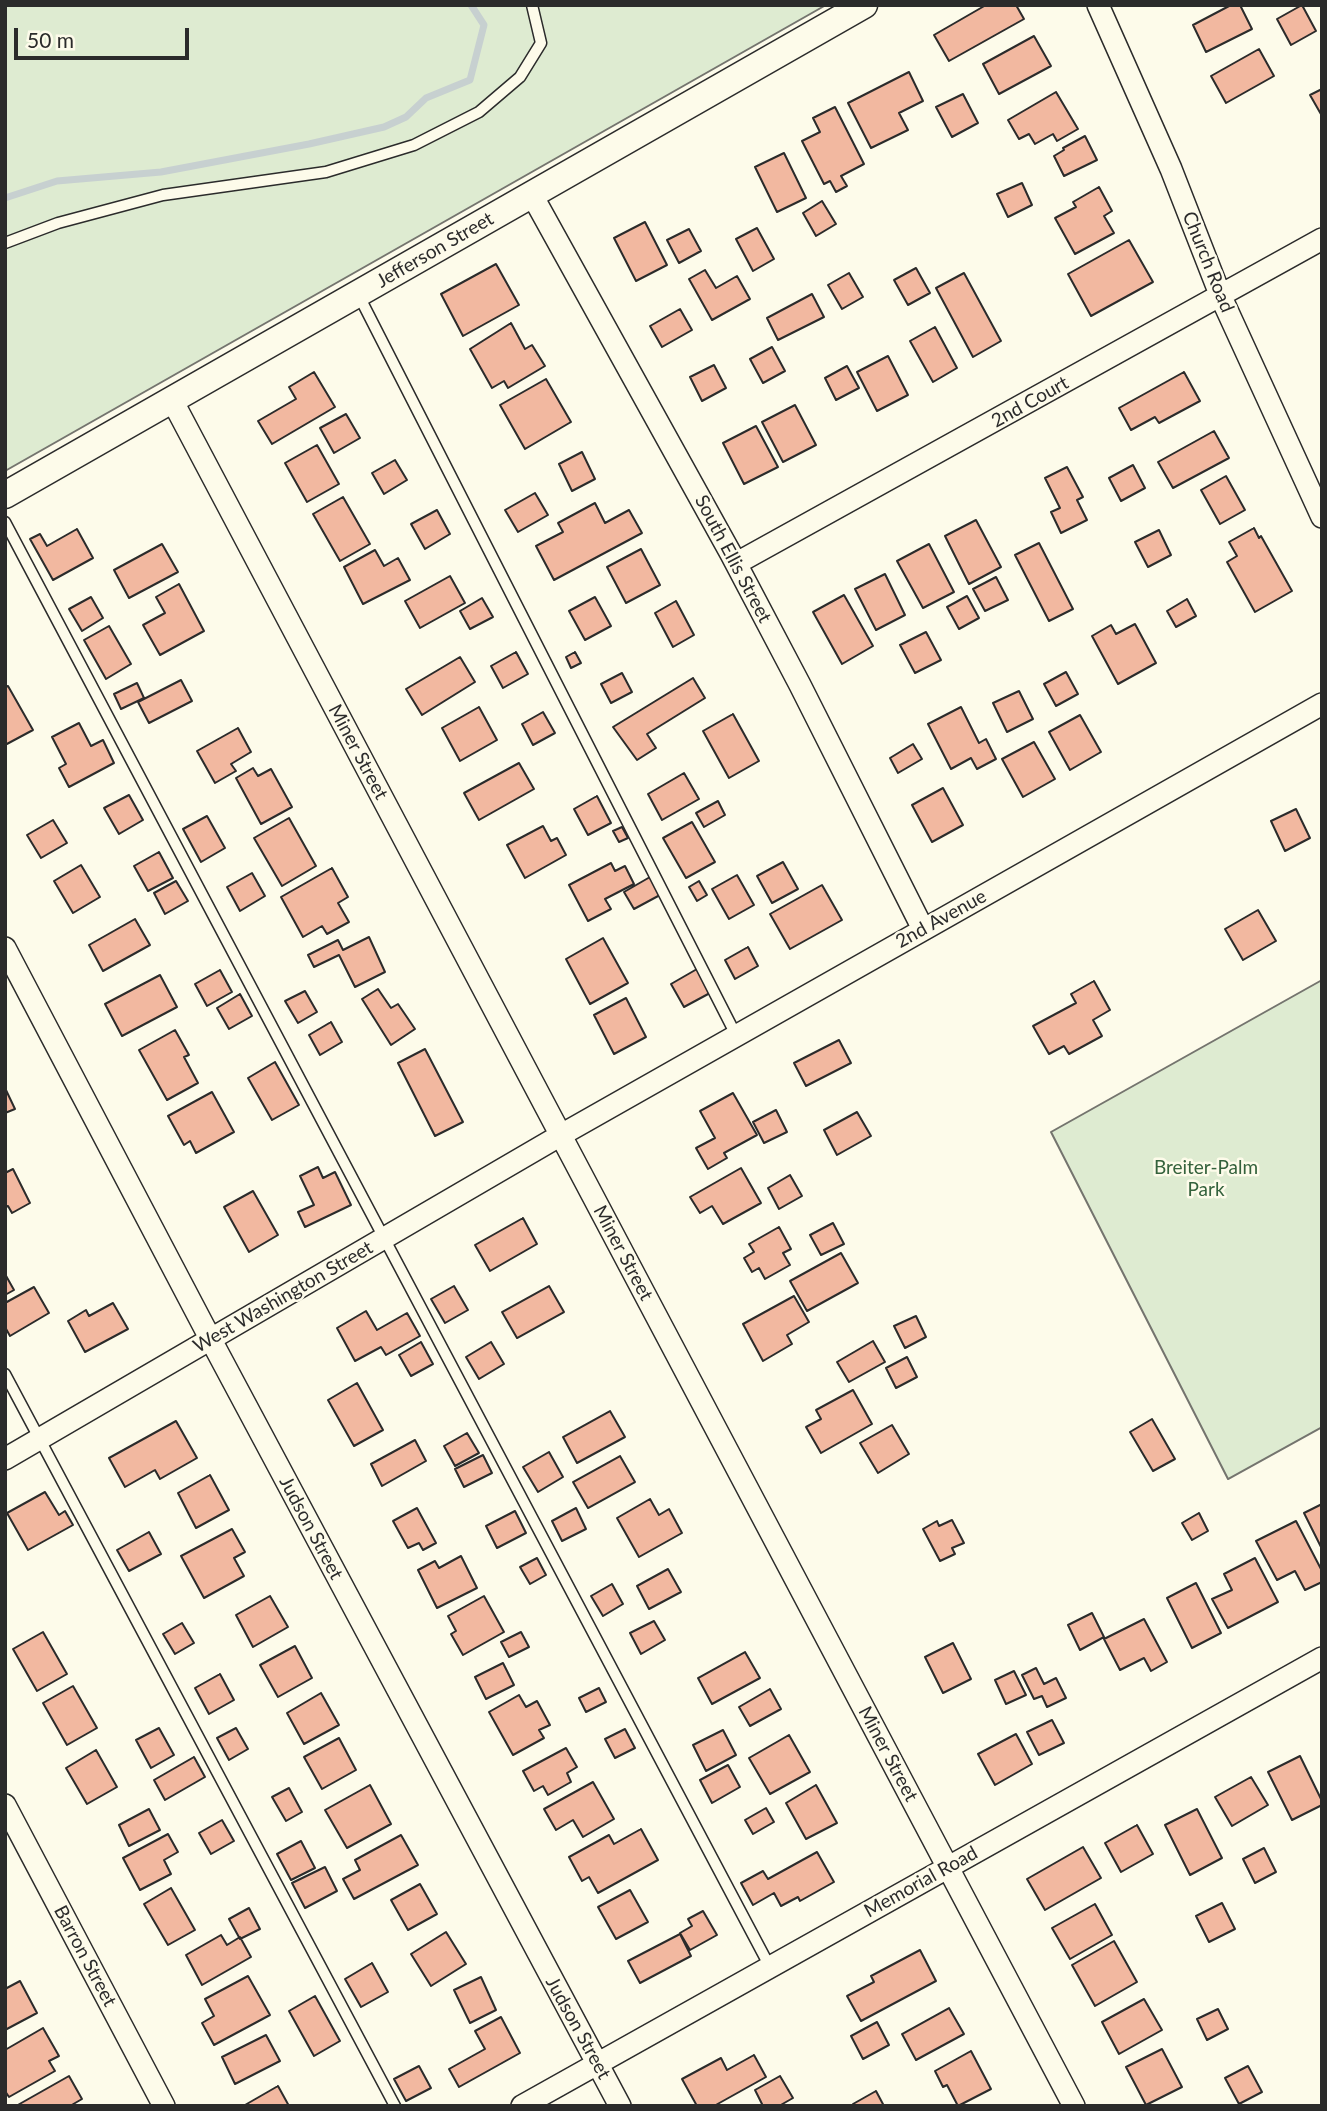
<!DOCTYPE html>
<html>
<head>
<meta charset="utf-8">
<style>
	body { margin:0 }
	#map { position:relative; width:1327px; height:2111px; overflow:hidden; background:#fdfbea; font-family:Lato,sans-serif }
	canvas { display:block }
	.frame { position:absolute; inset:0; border:7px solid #2b2b2b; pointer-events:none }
	.scale { position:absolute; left:14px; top:28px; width:175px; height:32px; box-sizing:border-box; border:4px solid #2b2b2b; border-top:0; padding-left:9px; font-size:21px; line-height:24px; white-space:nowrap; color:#2b2b2b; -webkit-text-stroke:5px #fdfbea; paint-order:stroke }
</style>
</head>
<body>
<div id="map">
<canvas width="1327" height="2111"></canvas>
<div class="frame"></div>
<div class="scale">50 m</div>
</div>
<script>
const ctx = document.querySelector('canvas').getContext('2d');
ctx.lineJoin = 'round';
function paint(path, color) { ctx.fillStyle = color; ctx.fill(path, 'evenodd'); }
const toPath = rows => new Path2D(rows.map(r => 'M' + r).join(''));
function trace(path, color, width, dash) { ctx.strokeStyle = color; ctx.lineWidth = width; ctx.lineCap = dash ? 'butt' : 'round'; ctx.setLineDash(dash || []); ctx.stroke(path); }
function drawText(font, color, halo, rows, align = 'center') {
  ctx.font = font + ' Lato,sans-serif'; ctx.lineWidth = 5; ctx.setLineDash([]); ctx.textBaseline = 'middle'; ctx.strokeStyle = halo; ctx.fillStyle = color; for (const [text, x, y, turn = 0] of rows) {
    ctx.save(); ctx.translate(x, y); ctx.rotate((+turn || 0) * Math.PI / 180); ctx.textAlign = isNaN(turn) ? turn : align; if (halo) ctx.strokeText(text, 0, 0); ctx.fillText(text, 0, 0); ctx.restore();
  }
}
const green = toPath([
	[5,5,826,5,5,471,5,5],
	[1322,980,1322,1427,1228,1479,1051,1132,1322,980]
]);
paint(green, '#deebd1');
trace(green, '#74746e', 2);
trace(toPath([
	[5,198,57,181,161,172,309,144,384,127,406,117,426,98,470,80,484,25,471,5]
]), '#c7d0d0', 7);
const building = toPath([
	[986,5,1016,5,1024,19,949,61,934,35,986,5],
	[1231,5,1240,5,1252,29,1206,52,1193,25,1231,5],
	[1302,5,1316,31,1291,45,1277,19,1302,5],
	[1034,36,1051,66,999,94,983,64,1034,36],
	[1259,49,1274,76,1226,103,1211,76,1259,49],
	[909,72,923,101,899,113,908,130,871,148,848,103,909,72],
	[1322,89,1322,116,1310,95,1322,89],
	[1056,92,1078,129,1057,141,1053,134,1035,144,1029,134,1019,139,1008,120,1056,92],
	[963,94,978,123,952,137,936,107,963,94],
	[835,107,864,164,841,176,847,186,836,192,830,181,824,184,802,141,820,132,813,118,835,107],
	[1085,136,1097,160,1064,176,1054,156,1064,150,1063,148,1085,136],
	[784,153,806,198,777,212,755,167,784,153],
	[1022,183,1032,205,1008,217,997,194,1022,183],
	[1099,187,1112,211,1104,216,1114,233,1075,254,1055,218,1076,207,1073,202,1099,187],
	[822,201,836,224,816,236,803,213,822,201],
	[645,222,667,265,636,281,614,238,645,222],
	[757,228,774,259,753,271,736,239,757,228],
	[689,229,701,251,679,263,667,240,689,229],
	[1129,240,1153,282,1091,316,1068,274,1129,240],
	[496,264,519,305,463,336,441,294,496,264],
	[916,268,930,293,908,305,894,280,916,268],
	[705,270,716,288,737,276,750,299,712,320,689,279,705,270],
	[849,273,863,297,842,309,828,285,849,273],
	[964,273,1001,341,973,357,936,288,964,273],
	[812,294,824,317,778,340,767,318,812,294],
	[680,309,692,330,662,347,650,326,680,309],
	[511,323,525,349,532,345,545,366,508,388,504,381,492,388,470,349,511,323],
	[935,327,957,368,933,382,910,341,935,327],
	[772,347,785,371,763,383,750,359,772,347],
	[888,356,908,395,877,411,857,372,888,356],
	[714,365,726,388,702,401,690,377,714,365],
	[847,366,859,388,836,400,825,378,847,366],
	[314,372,335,407,272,444,258,421,296,399,289,387,314,372],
	[1184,372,1200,401,1159,423,1155,417,1131,430,1119,408,1184,372],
	[546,379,571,422,525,449,500,405,546,379],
	[795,405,816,445,783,462,762,422,795,405],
	[346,414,360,438,334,453,320,428,346,414],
	[756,426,778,467,744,484,723,443,756,426],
	[1214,431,1229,458,1173,488,1158,462,1214,431],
	[317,445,339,484,307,502,285,463,317,445],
	[582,452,595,479,572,491,559,464,582,452],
	[395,460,407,480,384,494,372,473,395,460],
	[1133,465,1145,488,1121,501,1109,478,1133,465],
	[1067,467,1083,497,1077,500,1087,520,1061,533,1051,512,1060,508,1045,478,1067,467],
	[1226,476,1245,510,1220,524,1201,490,1226,476],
	[535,493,548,515,518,532,505,510,535,493],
	[343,497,370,544,340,561,313,514,343,497],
	[595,503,605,523,629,510,642,533,554,580,536,546,563,532,558,523,595,503],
	[437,510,450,534,425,549,411,524,437,510],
	[976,520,1001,567,969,584,945,536,976,520],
	[1254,528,1259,538,1261,536,1292,591,1255,612,1227,562,1237,556,1229,542,1254,528],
	[77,529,93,558,53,580,30,539,40,534,47,546,77,529],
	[1159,530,1171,555,1148,567,1135,542,1159,530],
	[1039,543,1073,609,1049,621,1015,555,1039,543],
	[162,544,178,572,129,598,114,570,162,544],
	[929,544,954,592,923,608,897,561,929,544],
	[641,549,660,585,626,603,607,567,641,549],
	[375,550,384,566,398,558,410,580,363,604,344,567,375,550],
	[885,574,905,615,876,630,855,589,885,574],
	[450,576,465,603,420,628,405,601,450,576],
	[996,577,1008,600,985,611,973,589,996,577],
	[179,584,204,631,160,655,143,625,165,613,156,597,179,584],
	[844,595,873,646,842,664,813,612,844,595],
	[967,596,979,618,959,629,947,607,967,596],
	[91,597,103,618,82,631,69,609,91,597],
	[595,597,611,626,585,640,569,611,595,597],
	[482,598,493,617,470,629,460,611,482,598],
	[1187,599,1196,616,1176,627,1167,611,1187,599],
	[676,601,694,635,673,647,655,613,676,601],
	[1135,624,1156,663,1118,684,1092,636,1111,625,1116,634,1135,624],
	[109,626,131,664,106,679,84,640,109,626],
	[926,632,941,660,915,673,900,645,926,632],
	[516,652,528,674,503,688,491,666,516,652],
	[575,652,581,663,571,668,566,657,575,652],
	[460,657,475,682,422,715,406,689,460,657],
	[1066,672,1078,694,1056,706,1044,684,1066,672],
	[622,673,632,692,611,703,601,684,622,673],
	[693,678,705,698,647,734,656,748,637,760,613,727,693,678],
	[181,680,192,701,149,723,138,702,181,680],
	[137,683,144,698,121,709,114,694,137,683],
	[8,686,33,730,5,745,5,687,8,686],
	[1019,691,1033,719,1007,732,993,703,1019,691],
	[479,707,497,740,460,761,442,728,479,707],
	[961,707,979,743,986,739,996,759,977,769,971,758,951,769,928,724,961,707],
	[543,712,555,733,533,745,522,724,543,712],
	[733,714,759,761,729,778,703,731,733,714],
	[1080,715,1101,752,1070,770,1049,732,1080,715],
	[79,723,91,746,103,740,114,763,69,787,59,768,66,764,52,737,79,723],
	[238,728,251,752,231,764,236,771,215,783,197,751,238,728],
	[1034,742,1055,779,1023,797,1002,759,1034,742],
	[913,744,922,759,898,773,890,758,913,744],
	[519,763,534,789,479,820,464,793,519,763],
	[253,768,258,776,271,769,292,807,261,824,236,778,253,768],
	[684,773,699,799,662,820,648,794,684,773],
	[943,788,963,825,932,842,912,805,943,788],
	[129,795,143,820,119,834,104,808,129,795],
	[597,796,611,823,588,835,574,809,597,796],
	[718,801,725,815,704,827,696,813,718,801],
	[1296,809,1310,838,1285,851,1271,821,1296,809],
	[207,816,225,848,201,862,183,829,207,816],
	[289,818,316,866,282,886,254,838,289,818],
	[53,820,67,843,41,858,27,835,53,820],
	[692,822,715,862,686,878,663,838,692,822],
	[543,826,551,841,557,838,566,855,525,878,507,845,543,826],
	[622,827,628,838,619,842,613,831,622,827],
	[159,852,173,878,148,891,134,866,159,852],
	[783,862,798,889,772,903,757,876,783,862],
	[611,863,615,871,625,866,634,884,605,899,611,909,588,921,569,885,611,863],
	[81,865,100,897,73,913,54,881,81,865],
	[332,868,348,897,338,903,349,922,327,934,322,926,303,937,281,897,332,868],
	[252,873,265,896,240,911,227,887,252,873],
	[737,875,754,905,729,919,712,889,737,875],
	[650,877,660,895,634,909,624,892,650,877],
	[176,881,188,901,165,914,154,893,176,881],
	[699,881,707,895,697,901,689,887,699,881],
	[822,885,842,920,790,949,770,914,822,885],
	[1258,910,1276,941,1243,960,1225,929,1258,910],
	[135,919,150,945,103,971,89,945,135,919],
	[369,937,385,972,355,987,339,955,314,967,308,955,338,940,343,950,369,937],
	[603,938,628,983,590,1004,566,959,603,938],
	[748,947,758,966,735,979,725,960,748,947],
	[697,969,710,993,684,1007,671,984,697,969],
	[220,970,232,992,207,1006,195,984,220,970],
	[160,975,177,1007,122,1036,105,1004,160,975],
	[1094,981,1110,1010,1093,1020,1102,1036,1069,1054,1064,1046,1049,1054,1033,1026,1076,1003,1071,994,1094,981],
	[378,989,391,1008,398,1004,415,1029,391,1045,362,999,378,989],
	[305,991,317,1012,298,1023,285,1001,305,991],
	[240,994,252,1016,229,1029,217,1008,240,994],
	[626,998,646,1037,614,1054,594,1015,626,998],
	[331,1022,342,1042,320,1055,309,1035,331,1022],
	[175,1030,189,1055,184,1057,198,1083,167,1100,139,1050,175,1030],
	[839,1040,851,1063,806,1086,794,1063,839,1040],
	[425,1049,463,1122,435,1136,398,1063,425,1049],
	[275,1062,299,1105,272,1120,248,1078,275,1062],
	[5,1088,15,1109,5,1113,5,1088],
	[212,1092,234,1132,196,1153,190,1141,184,1145,168,1116,212,1092],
	[733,1093,757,1135,724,1153,727,1158,708,1169,696,1148,715,1138,700,1111,733,1093],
	[776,1110,787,1132,764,1143,753,1122,776,1110],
	[857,1112,871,1136,837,1155,824,1130,857,1112],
	[318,1167,323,1178,335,1172,351,1205,305,1227,298,1212,314,1205,300,1176,318,1167],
	[741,1168,761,1203,723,1224,712,1206,700,1213,690,1197,741,1168],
	[13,1169,30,1203,12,1213,8,1206,5,1207,5,1173,13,1169],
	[790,1175,802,1196,779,1209,768,1188,790,1175],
	[253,1191,278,1235,249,1252,224,1207,253,1191],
	[523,1218,537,1244,490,1271,475,1245,523,1218],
	[833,1223,844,1244,821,1255,810,1235,833,1223],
	[779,1227,791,1249,783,1253,790,1265,765,1279,759,1268,752,1272,744,1258,754,1252,749,1244,779,1227],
	[841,1253,858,1283,807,1311,790,1281,841,1253],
	[5,1274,14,1290,5,1295,5,1274],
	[454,1286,468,1310,445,1323,431,1299,454,1286],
	[549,1286,564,1312,517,1338,502,1312,549,1286],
	[34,1287,49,1313,10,1336,5,1327,5,1303,34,1287],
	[794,1296,809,1322,787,1335,792,1344,763,1361,743,1324,794,1296],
	[113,1303,128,1329,85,1352,68,1321,86,1310,89,1316,113,1303],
	[366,1311,377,1330,407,1313,420,1336,386,1355,381,1347,355,1361,337,1328,366,1311],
	[916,1316,926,1337,905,1348,894,1326,916,1316],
	[873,1341,885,1362,849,1382,837,1362,873,1341],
	[421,1342,433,1364,411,1376,399,1355,421,1342],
	[491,1342,504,1364,479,1379,466,1357,491,1342],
	[907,1357,917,1377,896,1388,886,1368,907,1357],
	[357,1383,383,1430,354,1446,328,1400,357,1383],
	[853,1390,872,1424,821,1453,806,1427,821,1419,816,1410,853,1390],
	[610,1411,625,1437,577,1463,563,1437,610,1411],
	[1152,1419,1175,1459,1153,1471,1130,1432,1152,1419],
	[176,1421,197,1458,160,1479,155,1470,125,1487,109,1458,176,1421],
	[892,1425,909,1454,878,1473,860,1443,892,1425],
	[467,1433,479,1453,455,1466,444,1446,467,1433],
	[415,1440,426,1461,382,1486,371,1464,415,1440],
	[549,1452,563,1477,538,1492,523,1467,549,1452],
	[483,1455,492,1473,464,1487,455,1469,483,1455],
	[620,1456,635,1482,588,1508,573,1482,620,1456],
	[210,1475,229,1510,196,1528,178,1493,210,1475],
	[45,1492,59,1515,65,1511,73,1525,28,1550,7,1513,45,1492],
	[650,1499,659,1515,669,1509,682,1533,639,1557,617,1518,650,1499],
	[1322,1504,1322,1549,1304,1513,1322,1504],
	[417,1508,436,1543,423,1550,419,1543,408,1548,393,1521,417,1508],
	[576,1508,586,1529,562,1541,552,1521,576,1508],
	[515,1511,526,1533,497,1548,486,1526,515,1511],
	[1199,1513,1208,1531,1192,1540,1182,1523,1199,1513],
	[952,1520,964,1543,952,1548,955,1554,940,1561,923,1529,937,1521,939,1526,952,1520],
	[1296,1521,1322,1571,1322,1582,1305,1590,1295,1571,1277,1580,1256,1541,1296,1521],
	[232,1529,245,1552,234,1558,244,1576,204,1598,181,1556,232,1529],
	[149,1532,161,1554,129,1571,117,1550,149,1532],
	[461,1556,477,1588,437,1608,418,1570,435,1561,439,1568,461,1556],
	[537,1558,546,1575,530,1584,520,1567,537,1558],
	[1255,1558,1278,1602,1228,1628,1212,1599,1232,1590,1224,1574,1255,1558],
	[668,1569,681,1592,649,1609,637,1586,668,1569],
	[1196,1583,1221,1633,1192,1648,1167,1598,1196,1583],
	[612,1584,623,1604,603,1616,591,1596,612,1584],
	[270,1596,288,1627,253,1647,236,1615,270,1596],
	[484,1596,504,1632,463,1655,451,1634,456,1631,448,1616,484,1596],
	[1092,1613,1104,1637,1080,1650,1068,1625,1092,1613],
	[1144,1619,1167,1662,1151,1671,1144,1658,1120,1670,1104,1639,1144,1619],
	[654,1621,665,1640,641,1654,630,1633,654,1621],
	[182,1623,194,1643,175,1654,163,1634,182,1623],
	[43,1632,67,1674,37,1691,13,1649,43,1632],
	[521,1632,529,1647,509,1657,501,1642,521,1632],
	[953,1643,971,1679,943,1693,925,1657,953,1643],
	[295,1646,312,1678,278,1697,260,1665,295,1646],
	[745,1652,760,1678,712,1704,698,1678,745,1652],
	[503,1663,514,1685,486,1699,475,1677,503,1663],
	[1036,1668,1044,1684,1056,1678,1066,1698,1047,1707,1042,1696,1034,1699,1022,1675,1036,1668],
	[1014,1671,1026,1695,1006,1704,995,1680,1014,1671],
	[220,1674,234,1700,209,1714,195,1688,220,1674],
	[73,1686,97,1728,67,1745,43,1703,73,1686],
	[599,1688,606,1702,586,1712,579,1698,599,1688],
	[770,1689,781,1709,750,1726,739,1707,770,1689],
	[321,1693,339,1725,304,1744,287,1713,321,1693],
	[519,1695,526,1707,537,1701,550,1725,539,1730,544,1738,513,1755,489,1712,519,1695],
	[1052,1720,1064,1743,1039,1755,1027,1732,1052,1720],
	[159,1728,174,1755,151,1768,136,1740,159,1728],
	[236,1728,248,1749,229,1760,217,1738,236,1728],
	[625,1729,635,1748,615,1758,605,1739,625,1729],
	[723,1730,736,1755,706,1771,693,1745,723,1730],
	[1016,1734,1032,1764,995,1785,978,1754,1016,1734],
	[789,1735,810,1772,770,1794,749,1758,789,1735],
	[339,1738,356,1770,322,1789,304,1757,339,1738],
	[566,1748,577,1767,567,1773,571,1782,548,1795,543,1786,534,1791,523,1771,566,1748],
	[96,1750,117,1787,87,1804,66,1768,96,1750],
	[1300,1756,1322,1801,1322,1805,1292,1820,1268,1772,1300,1756],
	[194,1757,205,1777,165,1800,154,1780,194,1757],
	[728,1765,740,1787,712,1803,700,1780,728,1765],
	[1251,1777,1268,1805,1232,1826,1215,1797,1251,1777],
	[593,1782,614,1819,583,1837,573,1820,556,1830,544,1809,593,1782],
	[370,1785,391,1824,347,1848,325,1810,370,1785],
	[816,1785,837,1823,806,1839,786,1803,816,1785],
	[289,1788,302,1812,286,1821,272,1797,289,1788],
	[766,1808,774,1822,753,1834,745,1820,766,1808],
	[149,1809,160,1830,129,1846,119,1825,149,1809],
	[1197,1809,1222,1858,1190,1875,1165,1825,1197,1809],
	[222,1820,234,1841,211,1854,199,1833,222,1820],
	[1137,1825,1153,1854,1121,1872,1105,1843,1137,1825],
	[641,1829,658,1860,598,1893,589,1877,582,1881,569,1857,609,1835,614,1844,641,1829],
	[168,1834,178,1852,164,1860,171,1874,140,1890,123,1858,168,1834],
	[401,1835,418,1865,354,1899,343,1879,360,1870,355,1860,401,1835],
	[301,1841,315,1868,291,1880,277,1854,301,1841],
	[1083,1847,1101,1878,1045,1910,1027,1879,1083,1847],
	[1264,1848,1276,1872,1255,1883,1243,1859,1264,1848],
	[817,1852,834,1882,800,1901,798,1897,781,1906,774,1893,753,1905,741,1883,763,1871,768,1879,817,1852],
	[325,1867,337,1891,305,1908,292,1883,325,1867],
	[420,1884,437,1914,408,1930,391,1900,420,1884],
	[171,1888,195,1930,168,1945,144,1904,171,1888],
	[630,1890,648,1922,616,1939,598,1907,630,1890],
	[1222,1903,1235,1929,1209,1942,1196,1916,1222,1903],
	[1095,1904,1112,1935,1070,1959,1052,1928,1095,1904],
	[249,1908,260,1929,240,1939,229,1919,249,1908],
	[703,1911,717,1935,690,1950,680,1933,692,1926,688,1919,703,1911],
	[446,1932,466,1964,431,1986,411,1954,446,1932],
	[680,1934,691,1956,640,1983,628,1961,680,1934],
	[221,1935,227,1945,240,1937,251,1957,202,1985,186,1955,221,1935],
	[1114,1941,1137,1982,1095,2006,1072,1965,1114,1941],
	[920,1950,936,1981,861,2021,847,1996,874,1982,871,1976,920,1950],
	[372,1963,388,1992,361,2007,345,1979,372,1963],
	[248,1976,270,2015,214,2045,202,2023,214,2016,205,1999,248,1976],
	[481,1977,496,2010,470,2023,454,1990,481,1977],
	[20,1981,37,2013,5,2030,5,1989,20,1981],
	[315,1996,340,2041,314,2056,289,2011,315,1996],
	[1144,1999,1162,2030,1119,2054,1102,2022,1144,1999],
	[949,2008,964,2034,916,2060,902,2034,949,2008],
	[1218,2009,1228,2029,1207,2040,1197,2019,1218,2009],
	[501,2017,520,2053,459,2087,449,2069,485,2049,475,2031,501,2017],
	[877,2022,889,2045,863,2059,851,2036,877,2022],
	[43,2028,59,2056,49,2061,55,2071,9,2097,5,2091,5,2050,43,2028],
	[266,2035,280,2061,235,2084,222,2057,266,2035],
	[1162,2049,1182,2087,1146,2105,1126,2067,1162,2049],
	[971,2051,991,2089,958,2106,947,2085,943,2087,935,2071,971,2051],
	[754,2055,766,2077,714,2106,697,2106,682,2079,721,2058,727,2070,754,2055],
	[419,2066,431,2088,406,2101,394,2079,419,2066],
	[1248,2066,1262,2092,1239,2104,1225,2078,1248,2066],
	[69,2076,82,2099,70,2106,16,2106,69,2076],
	[780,2076,793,2098,779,2106,763,2106,755,2090,780,2076],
	[278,2086,289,2106,245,2106,245,2105,278,2086],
	[876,2091,884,2106,854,2106,853,2104,876,2091]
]);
paint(building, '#f2b8a0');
trace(building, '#2b2b2b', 2);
const service = toPath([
	[5,243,58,223,163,195,326,172,414,145,479,112,520,77,541,43,532,5],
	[358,294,736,1035],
	[5,522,770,1967],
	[5,1374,395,2106]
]);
const minor = toPath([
	[1098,5,1171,169,1221,297,1322,517],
	[532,195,731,554,800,685,923,929],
	[172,400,1074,2106],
	[737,563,1322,239],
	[5,948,211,1340,620,2106],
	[5,1459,561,1135,1322,704],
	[5,1805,164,2106],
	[522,2106,1322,1658]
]);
const tertiary = toPath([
	[5,495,864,5]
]);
trace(service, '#2b2b2b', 13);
trace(minor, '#2b2b2b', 24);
trace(tertiary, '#2b2b2b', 29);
trace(service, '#fdfbea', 10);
trace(minor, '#fdfbea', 21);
trace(tertiary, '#fdfbea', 26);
drawText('19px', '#2b2b2b', '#fdfbea', [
	["Jefferson Street",435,250,-30],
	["Church Road",1208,262,68],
	["2nd Court",1030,402,-29],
	["South Ellis Street",733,559,62],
	["Miner Street",358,752,62],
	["2nd Avenue",941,919,-29],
	["Miner Street",623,1253,62],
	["West Washington Street",283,1297,-30],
	["Judson Street",311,1528,62],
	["Miner Street",888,1754,62],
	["Memorial Road",921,1882,-29],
	["Barron Street",85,1956,62],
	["Judson Street",578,2028,61]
]);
drawText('19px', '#34623c', '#fdfbea', [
	["Breiter-Palm",1206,1168],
	["Park",1206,1190]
]);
</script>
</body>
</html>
